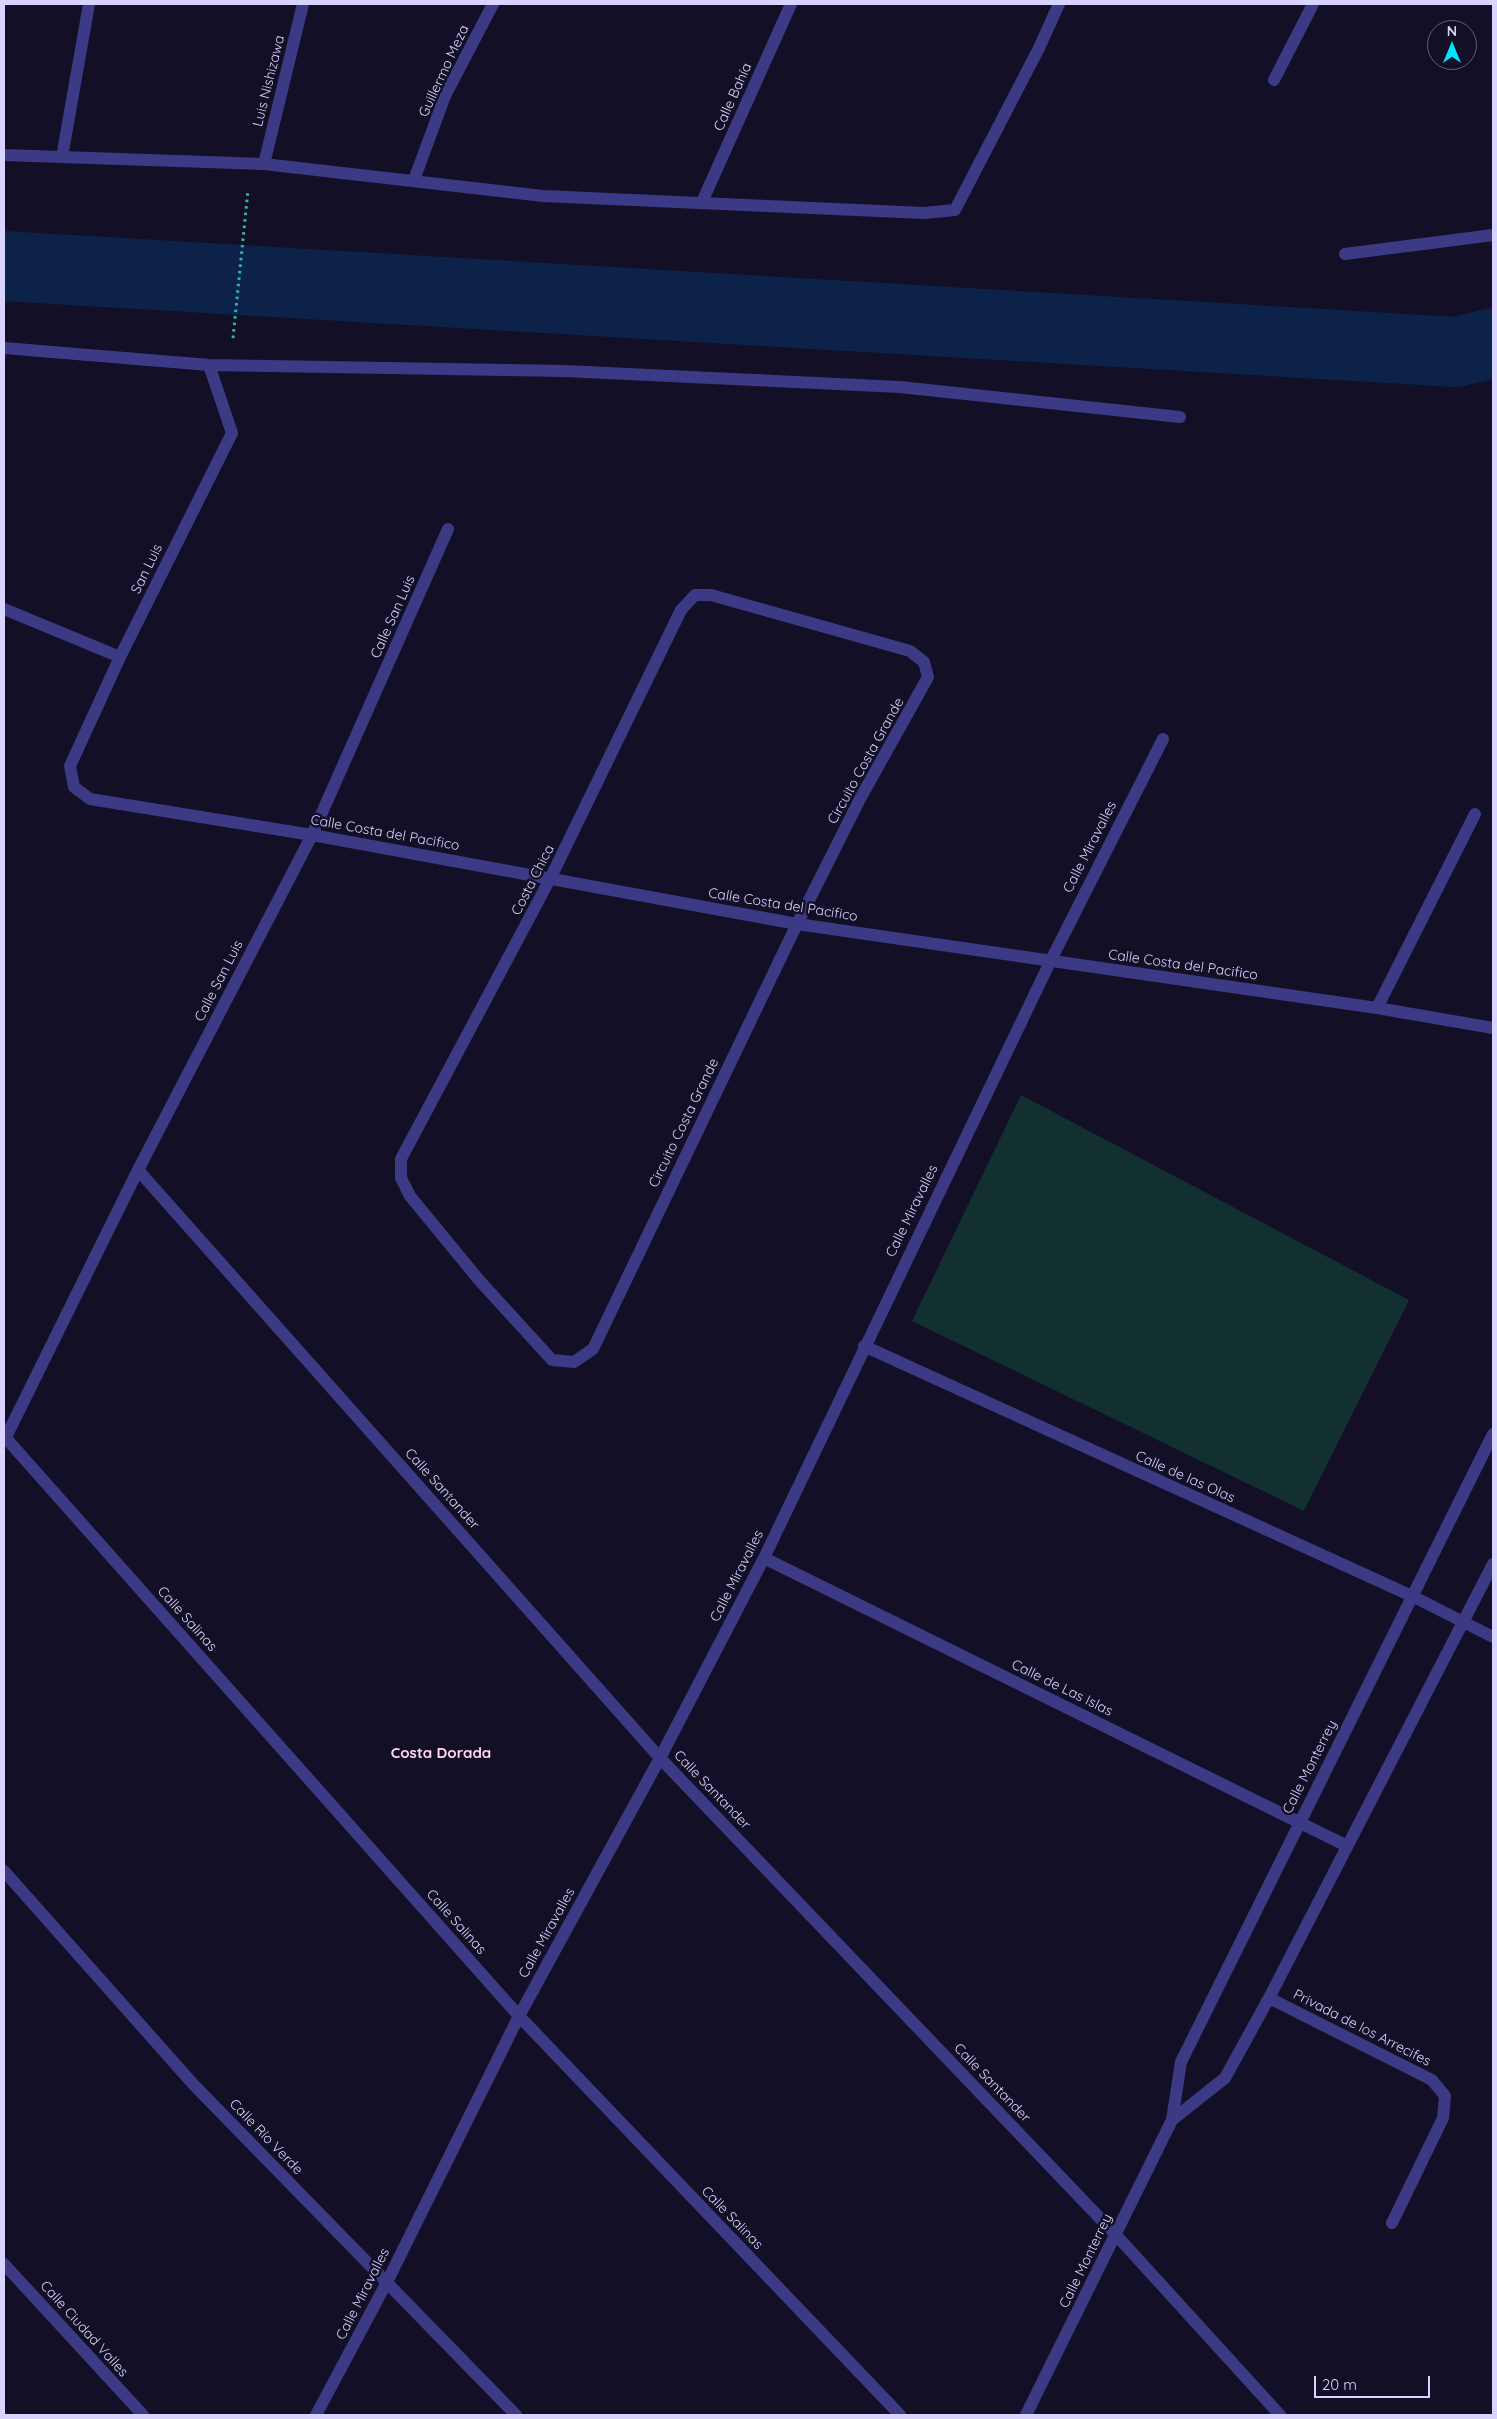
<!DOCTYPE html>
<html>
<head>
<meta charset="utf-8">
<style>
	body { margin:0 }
	#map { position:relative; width:1497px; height:2419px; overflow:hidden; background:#130f26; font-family:Quicksand,sans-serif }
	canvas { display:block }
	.frame { position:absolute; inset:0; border:5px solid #d9d4ff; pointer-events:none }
	.north { position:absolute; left:1427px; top:20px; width:50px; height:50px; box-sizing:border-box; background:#130f26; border:1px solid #625e7d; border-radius:50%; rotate:0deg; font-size:14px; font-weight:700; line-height:20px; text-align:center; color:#d9d4ff }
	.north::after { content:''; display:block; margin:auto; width:18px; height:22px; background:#00e5ff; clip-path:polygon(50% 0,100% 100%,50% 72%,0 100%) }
	.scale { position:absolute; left:1314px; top:2376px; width:116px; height:22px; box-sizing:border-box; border:2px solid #d9d4ff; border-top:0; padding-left:6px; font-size:15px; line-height:18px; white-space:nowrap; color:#d9d4ff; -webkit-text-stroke:4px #130f26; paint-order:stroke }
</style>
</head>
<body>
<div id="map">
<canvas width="1497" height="2419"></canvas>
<div class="frame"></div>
<div class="north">N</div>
<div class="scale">20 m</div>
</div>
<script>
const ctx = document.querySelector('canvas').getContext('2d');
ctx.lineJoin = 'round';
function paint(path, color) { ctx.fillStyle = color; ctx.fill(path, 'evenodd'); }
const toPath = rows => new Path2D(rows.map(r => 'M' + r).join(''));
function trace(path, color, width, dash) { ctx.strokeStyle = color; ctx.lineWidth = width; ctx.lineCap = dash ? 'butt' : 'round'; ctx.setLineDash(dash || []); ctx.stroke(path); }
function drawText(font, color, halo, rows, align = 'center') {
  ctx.font = font + ' Quicksand,sans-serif'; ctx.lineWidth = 5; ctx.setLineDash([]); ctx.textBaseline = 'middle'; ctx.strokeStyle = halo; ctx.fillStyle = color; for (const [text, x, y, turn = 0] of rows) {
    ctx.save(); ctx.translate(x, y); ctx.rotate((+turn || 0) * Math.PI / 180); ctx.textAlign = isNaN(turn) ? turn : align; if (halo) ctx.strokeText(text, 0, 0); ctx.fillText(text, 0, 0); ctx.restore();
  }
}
paint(toPath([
	[1021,1095,1409,1300,1304,1511,912,1321]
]), '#12302f');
trace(toPath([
	[4,266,1456,352,1493,343]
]), '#0c2248', 70);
trace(toPath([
	[233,338,248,190]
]), '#2fb8b0', 3, [2.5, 4]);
trace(toPath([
	[1274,80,1313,4],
	[4,155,264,164,543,196,924,213,955,210,1039,48,1059,4],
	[62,157,89,4],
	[264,164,303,4],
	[414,180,445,96,493,4],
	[702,202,791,4],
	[1345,254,1493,235],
	[4,348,209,365,565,371,900,387,1180,417],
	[209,365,232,433,120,657,70,766,74,787,90,799,312,835,797,924,1377,1008,1493,1028],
	[695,595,711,595,910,651,924,662,928,677,861,797,797,924,593,1349,574,1362,552,1360,479,1280,410,1196,401,1178,401,1159,550,879,681,610,695,595],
	[4,609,120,657],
	[1377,1008,1475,814],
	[138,1170,660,1758,1116,2235,1280,2415],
	[864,1346,1414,1597,1493,1637],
	[4,1436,519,2016,900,2415],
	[4,1441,138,1170,312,835,448,529],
	[764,1558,1347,1846],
	[4,1871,193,2084,516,2415],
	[1269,1998,1432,2080,1445,2096,1443,2118,1392,2223],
	[1172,2120,1225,2078,1269,1998,1493,1564],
	[4,2264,143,2415],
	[316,2415,387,2282,519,2016,660,1758,764,1558,1051,960,1163,739],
	[1026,2415,1172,2120,1181,2062,1493,1434]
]), '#3d3a85', 12);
drawText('14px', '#d9d4ff', '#130f26', [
	["Guillermo Meza",444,71,-65],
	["Luis Nishizawa",269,81,-76],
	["Calle Bahía",733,97,-66],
	["San Luis",147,569,-64],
	["Calle San Luis",393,617,-66],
	["Circuito Costa Grande",866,761,-61],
	["Calle Costa del Pacifico",385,833,10],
	["Calle Miravalles",1090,847,-63],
	["Costa Chica",533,880,-63],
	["Calle Costa del Pacifico",783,905,9],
	["Calle Costa del Pacifico",1183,965,8],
	["Calle San Luis",219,981,-63],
	["Circuito Costa Grande",684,1123,-64],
	["Calle Miravalles",912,1211,-64],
	["Calle de las Olas",1185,1477,24],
	["Calle Santander",442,1489,48],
	["Calle Miravalles",737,1576,-63],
	["Calle Salinas",187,1619,48],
	["Calle de Las Islas",1062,1688,26],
	["Calle Monterrey",1310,1767,-63],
	["Calle Santander",712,1790,46],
	["Calle Salinas",456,1922,48],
	["Calle Miravalles",547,1933,-61],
	["Privada de los Arrecifes",1362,2028,27],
	["Calle Santander",992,2083,46],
	["Calle Río Verde",266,2137,46],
	["Calle Salinas",732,2218,46],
	["Calle Monterrey",1086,2261,-64],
	["Calle Miravalles",363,2294,-63],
	["Calle Ciudad Valles",84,2329,48]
]);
drawText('bold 15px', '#ffd6f0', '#130f26', [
	["Costa Dorada",441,1753]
]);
</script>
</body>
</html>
